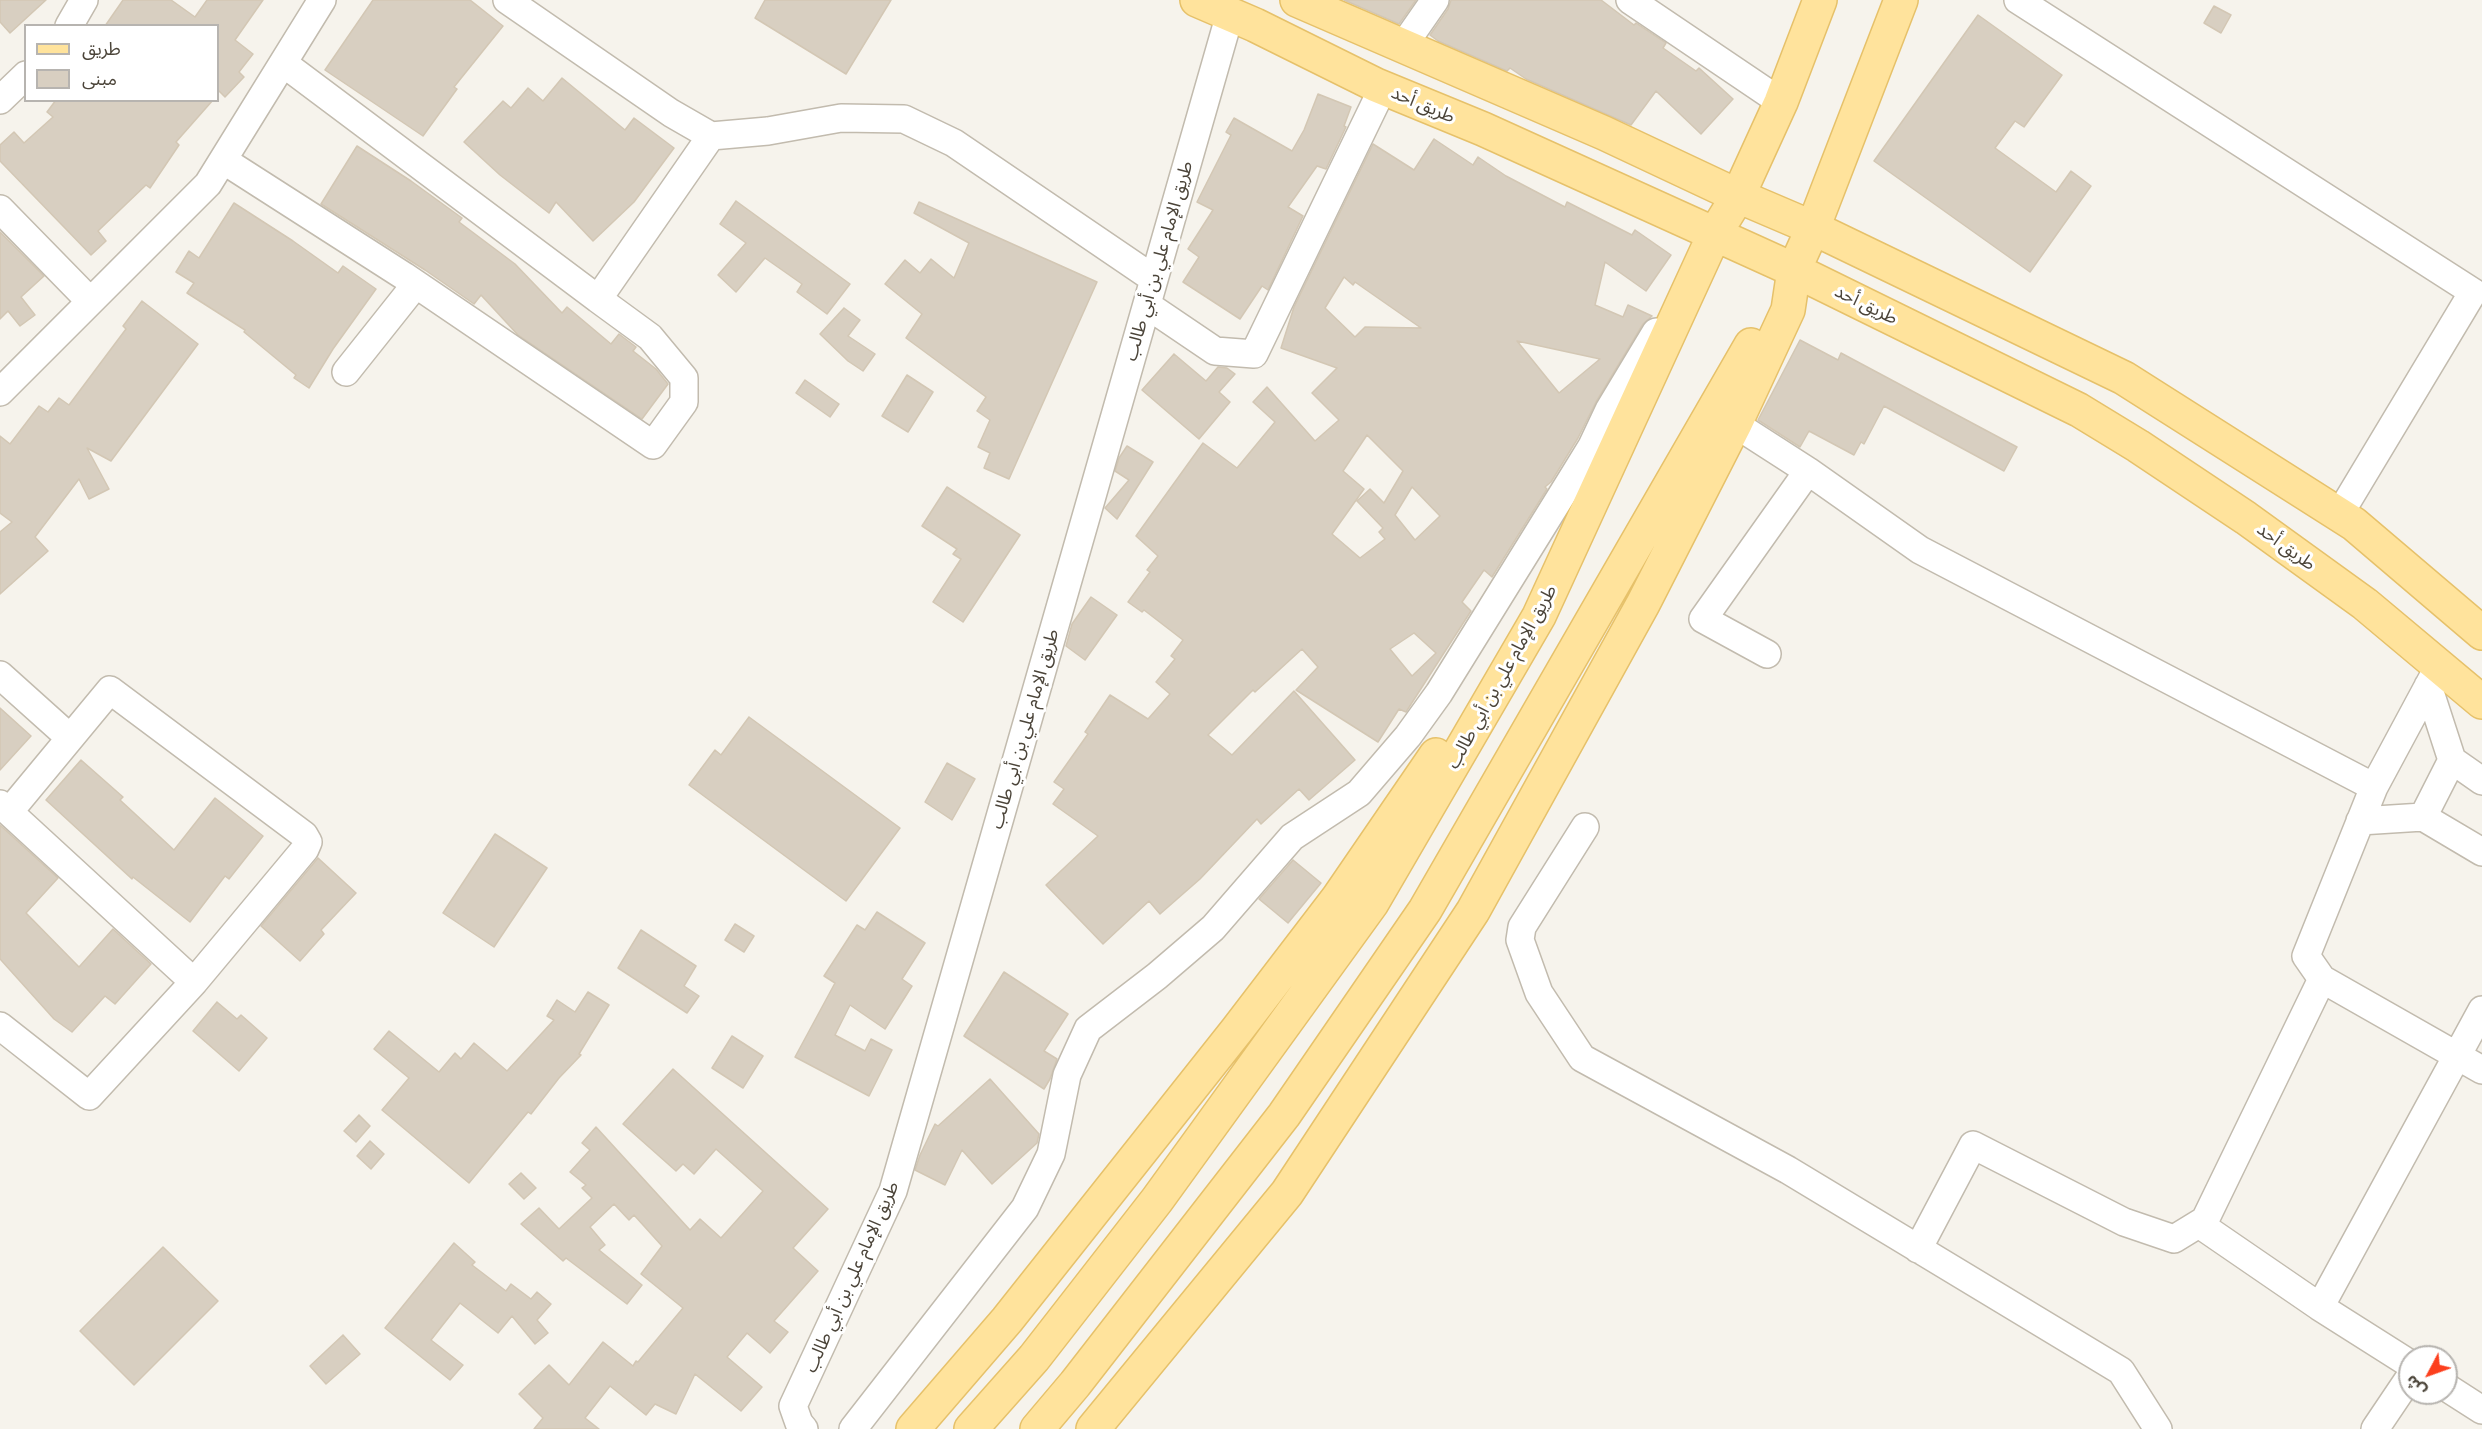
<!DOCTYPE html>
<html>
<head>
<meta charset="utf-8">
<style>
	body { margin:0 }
	#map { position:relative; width:2482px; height:1429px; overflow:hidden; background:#f6f3ec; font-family:Cabin,"Noto Sans Arabic",sans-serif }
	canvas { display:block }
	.legend { position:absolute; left:24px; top:24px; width:195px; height:78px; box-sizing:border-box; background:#fff; border:2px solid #b7b4b0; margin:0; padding:8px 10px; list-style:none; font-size:18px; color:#4b4439 }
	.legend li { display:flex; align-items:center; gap:12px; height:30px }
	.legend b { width:30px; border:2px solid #b7b4b0 }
	.north { position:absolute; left:2398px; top:1345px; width:60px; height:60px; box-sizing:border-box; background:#fff; border:2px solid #b7b4b0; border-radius:50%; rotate:229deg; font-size:16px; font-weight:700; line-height:24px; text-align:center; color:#4b4439 }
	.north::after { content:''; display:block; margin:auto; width:21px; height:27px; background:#fc3f1d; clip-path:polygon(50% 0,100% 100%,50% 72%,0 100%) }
</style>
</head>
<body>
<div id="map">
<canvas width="2482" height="1429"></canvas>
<ul class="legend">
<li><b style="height:8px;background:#ffe39c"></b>طريق</li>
<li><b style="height:16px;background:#d8cfc1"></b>مبنى</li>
</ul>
<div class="north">ش</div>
</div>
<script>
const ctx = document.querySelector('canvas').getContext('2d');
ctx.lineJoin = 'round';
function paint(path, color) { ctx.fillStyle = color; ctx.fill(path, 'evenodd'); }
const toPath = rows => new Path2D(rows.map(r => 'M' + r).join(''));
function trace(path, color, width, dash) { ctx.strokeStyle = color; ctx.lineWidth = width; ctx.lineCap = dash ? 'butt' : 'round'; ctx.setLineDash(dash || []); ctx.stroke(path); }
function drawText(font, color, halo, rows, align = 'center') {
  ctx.font = font + ' Cabin,"Noto Sans Arabic",sans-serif'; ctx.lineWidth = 6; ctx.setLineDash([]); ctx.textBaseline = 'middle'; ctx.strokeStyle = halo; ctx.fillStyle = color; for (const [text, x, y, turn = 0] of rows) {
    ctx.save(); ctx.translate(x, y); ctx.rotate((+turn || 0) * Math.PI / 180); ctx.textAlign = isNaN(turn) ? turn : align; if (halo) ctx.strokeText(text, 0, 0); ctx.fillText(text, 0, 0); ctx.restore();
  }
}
const building = toPath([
	[0,0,46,0,10,33,0,22,0,0],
	[123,0,171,0,195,17,207,0,263,0,235,40,253,54,239,72,244,77,225,97,218,90,218,26,105,26,123,0],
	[373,0,470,0,503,26,454,87,457,89,423,136,325,70,373,0],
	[765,0,891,0,846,74,755,18,765,0],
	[1344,0,1416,0,1399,24,1344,0],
	[1451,0,1601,0,1634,25,1636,23,1666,43,1663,48,1696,71,1699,68,1733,99,1701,134,1656,91,1631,125,1526,79,1510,68,1507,71,1438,41,1430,35,1448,9,1451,0],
	[2214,6,2231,15,2221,33,2204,23,2214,6],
	[1978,15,2062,75,2024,127,2015,121,1995,148,2056,192,2071,171,2091,186,2030,272,1874,161,1978,15],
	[562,78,625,130,634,118,674,148,634,202,593,241,556,202,549,213,500,175,464,142,503,101,511,108,528,88,543,101,562,78],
	[1318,94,1351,107,1344,126,1346,127,1326,169,1317,166,1288,207,1303,216,1268,290,1262,286,1240,319,1183,282,1199,257,1188,249,1213,210,1197,202,1231,135,1226,132,1234,118,1292,151,1304,130,1318,94],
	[56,100,213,100,176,142,179,145,150,188,146,185,98,231,106,241,91,255,0,161,0,145,14,132,24,143,53,117,47,112,56,100],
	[1434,139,1473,165,1478,157,1506,176,1565,207,1567,202,1632,235,1635,230,1671,255,1646,291,1605,262,1595,305,1623,317,1628,305,1652,316,1643,324,1596,402,1578,438,1551,482,1545,487,1547,489,1492,577,1484,570,1462,602,1471,611,1406,712,1399,709,1378,742,1296,690,1318,667,1302,649,1255,692,1253,690,1208,735,1232,755,1294,691,1355,760,1309,800,1299,789,1261,824,1257,819,1200,879,1160,914,1149,901,1103,944,1046,885,1098,836,1053,804,1064,789,1054,782,1088,734,1085,732,1110,695,1148,719,1170,694,1156,682,1175,659,1171,656,1183,640,1144,610,1142,612,1128,602,1150,572,1147,570,1158,556,1136,536,1203,443,1237,468,1275,422,1253,402,1267,387,1315,441,1339,420,1312,393,1337,368,1281,348,1294,307,1373,144,1414,170,1434,139],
	[1344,277,1353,285,1355,282,1421,328,1365,327,1355,337,1325,308,1344,277],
	[1517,341,1600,359,1559,393,1517,341],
	[1367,435,1403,471,1384,503,1370,489,1357,501,1383,528,1379,532,1385,539,1360,558,1332,534,1364,489,1343,471,1367,435],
	[1412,487,1440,516,1415,540,1395,515,1412,487],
	[1414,633,1436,653,1412,676,1390,649,1414,633],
	[357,146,411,181,462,218,459,222,515,264,562,313,567,307,611,344,619,334,636,347,633,351,656,369,668,384,642,419,518,335,481,295,474,304,425,270,321,204,357,146],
	[736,201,850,284,827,314,797,292,802,284,765,258,736,292,718,275,746,243,720,224,736,201],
	[919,202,1097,282,1009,479,984,468,990,453,978,447,990,420,977,411,986,397,906,338,922,314,885,284,905,260,920,273,931,259,954,278,969,243,914,213,919,202],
	[234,203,293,241,338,273,343,266,376,289,333,349,309,388,294,378,296,375,244,332,245,330,187,293,194,283,176,272,189,251,199,258,234,203],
	[0,232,44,276,21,297,35,315,20,326,8,311,0,319,0,232],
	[142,301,198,344,111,461,87,448,109,489,89,499,79,479,35,537,48,551,0,594,0,532,12,522,0,513,0,436,10,444,39,406,48,412,59,398,69,405,126,329,123,326,142,301],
	[844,308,860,320,848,336,875,354,863,371,848,361,820,334,844,308],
	[1800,340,1838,360,1841,353,2017,447,2004,471,1884,406,1864,444,1861,442,1854,455,1809,431,1800,447,1758,420,1800,340],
	[1174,354,1206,381,1218,367,1227,368,1235,374,1219,392,1230,402,1199,439,1142,390,1174,354],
	[907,375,933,392,908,432,882,416,907,375],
	[805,380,839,404,830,417,796,393,805,380],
	[1127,446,1153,462,1117,519,1105,508,1129,480,1115,471,1119,458,1127,446],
	[947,487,1020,535,963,622,933,602,961,559,953,554,957,549,922,526,947,487],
	[1091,597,1117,615,1085,660,1066,646,1072,624,1091,597],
	[0,708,31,736,0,770,0,708],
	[749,717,900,828,846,901,689,785,715,750,721,755,749,717],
	[81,760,123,797,120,800,174,850,215,798,263,836,229,879,225,876,190,922,133,877,132,879,46,800,81,760],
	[947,763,975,779,952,820,925,802,947,763],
	[0,825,58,878,26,913,79,967,113,929,151,964,115,1004,105,996,72,1032,54,1019,0,959,0,825],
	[495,834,547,868,494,947,443,913,495,834],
	[318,858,356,893,321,930,324,934,300,961,261,926,318,858],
	[1293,860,1321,883,1288,923,1259,899,1293,860],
	[877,912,925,943,902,979,912,986,885,1029,850,1005,835,1035,865,1051,871,1039,892,1050,869,1096,795,1057,835,983,824,976,857,925,865,930,877,912],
	[735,924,754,936,744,952,725,940,735,924],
	[641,930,696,966,684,986,699,996,687,1013,618,968,641,930],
	[1004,972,1068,1014,1044,1051,1057,1059,1050,1079,1044,1089,964,1036,1004,972],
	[588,992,609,1005,579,1054,581,1055,559,1078,531,1114,528,1112,469,1183,382,1110,409,1078,374,1049,389,1031,439,1072,455,1053,461,1059,474,1043,507,1071,554,1020,547,1016,557,1000,575,1012,588,992],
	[217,1002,237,1019,241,1015,267,1038,239,1071,193,1031,217,1002],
	[732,1036,763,1056,743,1088,712,1068,732,1036],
	[673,1069,828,1209,793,1248,818,1271,774,1321,788,1332,770,1353,747,1333,727,1357,762,1387,741,1411,695,1374,676,1414,655,1404,646,1415,610,1386,585,1418,599,1429,534,1429,543,1418,519,1394,549,1365,569,1385,603,1342,633,1366,636,1361,638,1362,683,1308,641,1274,662,1246,634,1215,629,1220,614,1204,590,1227,605,1245,599,1250,642,1285,627,1304,566,1258,563,1261,521,1224,539,1208,559,1229,592,1198,582,1188,586,1185,570,1172,590,1150,582,1143,596,1127,690,1230,700,1219,721,1238,763,1191,716,1149,694,1174,683,1164,676,1171,623,1124,673,1069],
	[990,1079,1039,1134,1037,1143,992,1184,962,1150,945,1185,915,1170,920,1155,935,1124,938,1126,990,1079],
	[359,1115,370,1126,356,1142,344,1131,359,1115],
	[370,1141,384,1154,371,1169,357,1156,370,1141],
	[521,1173,536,1188,524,1199,509,1184,521,1173],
	[454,1243,475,1262,472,1265,506,1291,511,1284,531,1299,537,1292,551,1304,537,1320,548,1333,535,1344,512,1316,498,1333,460,1303,431,1340,463,1365,450,1380,385,1328,454,1243],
	[163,1247,218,1301,134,1385,80,1331,163,1247],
	[343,1335,360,1354,326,1384,310,1366,343,1335]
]);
paint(building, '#d8cfc1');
trace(building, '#d3c7b4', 1.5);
const minor = toPath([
	[507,0,671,113,711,136,768,131,841,118,904,119,954,143,1154,279],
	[1630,0,1781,102],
	[2018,0,2473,292,2339,515],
	[69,26,84,0],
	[1403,46,1435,0],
	[283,63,598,299,711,136],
	[0,100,26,75],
	[223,160,404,276,653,445,684,402,684,378,650,337,598,299],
	[0,209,90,301],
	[1147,305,1215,351,1254,354,1377,100,1376,85],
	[346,372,416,284],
	[0,392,208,184,322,0],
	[1735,424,1808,471,1920,550,2374,787],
	[1767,654,1703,619,1808,471],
	[2439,666,2374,787,2306,956,2322,979,2482,1070],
	[0,675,69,737],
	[2452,760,2482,781],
	[0,804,9,812,110,690,304,835,308,842,305,849,194,982,89,1096,0,1026],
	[9,812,194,982],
	[2423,817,2482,852],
	[2360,821,2423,817,2452,760,2428,686],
	[1585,827,1522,927,1520,940,1539,993,1582,1058,1788,1170,2121,1371,2158,1429],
	[2199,1224,2320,1307,2410,1364],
	[1918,1249,1973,1145,2124,1222,2174,1239,2205,1220,2322,979],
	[2320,1307,2482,1010],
	[2446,1387,2482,1410],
	[804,1429,799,1423,793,1406,893,1191,1230,14],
	[853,1429,1025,1208,1051,1154,1067,1075,1088,1029,1157,976,1213,928,1292,837,1359,793,1408,736,1439,693,1576,472,1592,446,1609,410,1656,332],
	[2375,1429,2410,1377]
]);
const major = toPath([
	[1197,0,1255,25,1376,85,1483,129,1794,270,2079,410,2138,446,2246,518,2365,604,2482,702],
	[1297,0,1604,133,1738,196,1813,228,2124,378,2354,524,2482,633],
	[913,1429,1007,1320,1237,1030,1338,898,1436,755],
	[971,1429,1034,1358,1157,1200,1372,903,1539,616,1714,235,1738,196,1781,102,1820,0],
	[1037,1429,1075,1384,1284,1115,1425,910,1751,345],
	[1093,1429,1287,1193,1473,911,1643,604,1735,424,1788,310,1794,270,1813,228,1901,0]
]);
trace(minor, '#c2bbae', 30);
trace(major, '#e6c16a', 36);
trace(minor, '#fff', 27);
trace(major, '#ffe39c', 33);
drawText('18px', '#4b4439', '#fff', [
	["طريق أحد",1423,105,23],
	["طريق الإمام علي بن أبي طالب",1159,261,-74],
	["طريق أحد",1866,305,26],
	["طريق أحد",2286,547,36],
	["طريق الإمام علي بن أبي طالب",1502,677,-61],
	["طريق الإمام علي بن أبي طالب",1025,729,-74],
	["طريق الإمام علي بن أبي طالب",852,1277,-66]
]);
</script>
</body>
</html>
